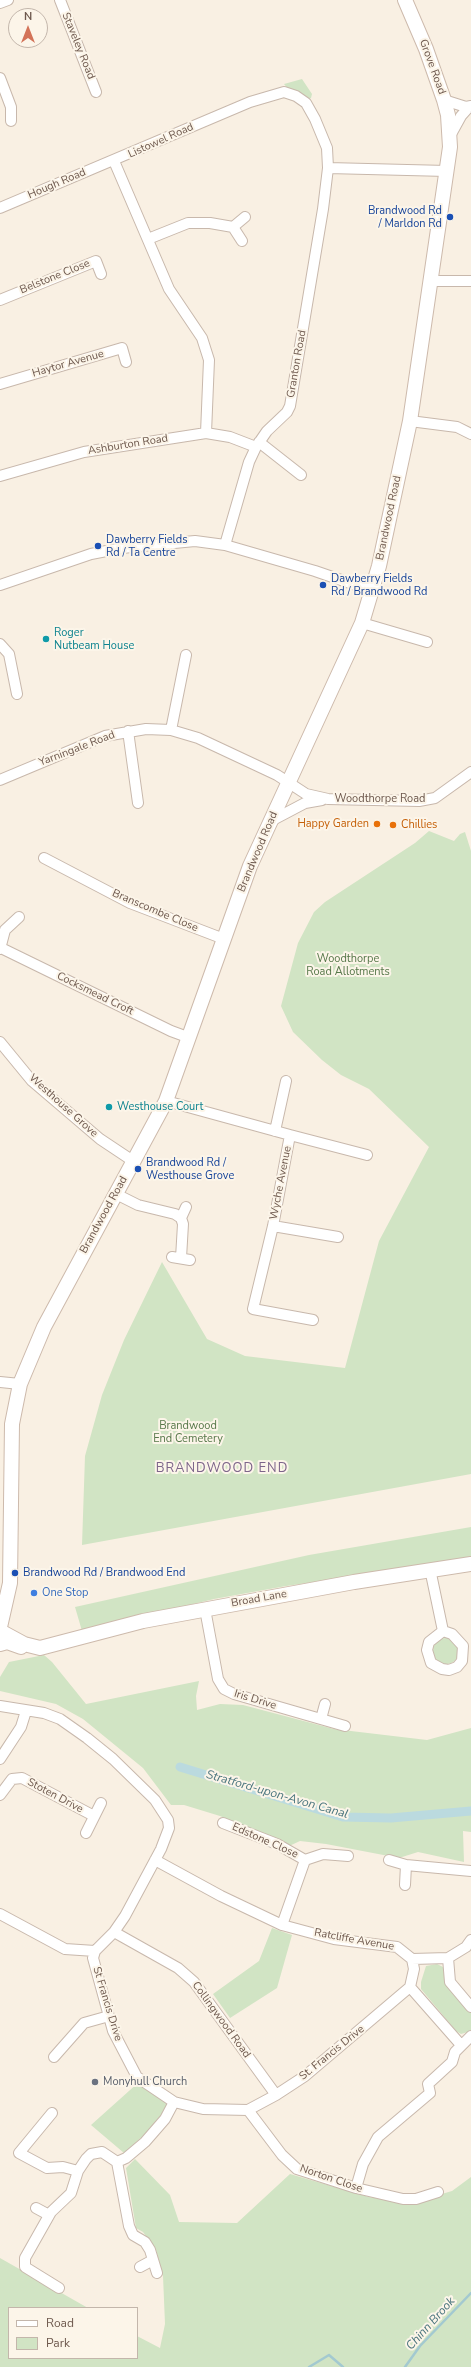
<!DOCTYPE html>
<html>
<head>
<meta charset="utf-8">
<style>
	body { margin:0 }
	#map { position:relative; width:471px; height:2367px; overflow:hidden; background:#f9f0e3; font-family:"Nunito Sans",sans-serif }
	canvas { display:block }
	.legend { position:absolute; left:8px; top:2307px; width:130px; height:52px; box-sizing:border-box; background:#fcf5e9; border:1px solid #c3b6ab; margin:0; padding:5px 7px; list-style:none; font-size:12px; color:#6d584d }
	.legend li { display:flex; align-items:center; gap:8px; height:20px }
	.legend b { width:20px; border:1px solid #c3b6ab }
	.north { position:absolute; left:8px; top:8px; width:40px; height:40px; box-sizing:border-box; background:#fcf5e9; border:1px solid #c3b6ab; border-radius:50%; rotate:0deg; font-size:11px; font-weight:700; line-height:16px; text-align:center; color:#6d584d }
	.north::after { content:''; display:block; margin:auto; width:14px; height:18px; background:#d37358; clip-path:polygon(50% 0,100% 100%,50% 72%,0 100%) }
</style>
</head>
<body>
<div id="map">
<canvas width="471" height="2367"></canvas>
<ul class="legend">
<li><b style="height:5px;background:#fff"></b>Road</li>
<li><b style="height:11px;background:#d1e4c4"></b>Park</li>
</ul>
<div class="north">N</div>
</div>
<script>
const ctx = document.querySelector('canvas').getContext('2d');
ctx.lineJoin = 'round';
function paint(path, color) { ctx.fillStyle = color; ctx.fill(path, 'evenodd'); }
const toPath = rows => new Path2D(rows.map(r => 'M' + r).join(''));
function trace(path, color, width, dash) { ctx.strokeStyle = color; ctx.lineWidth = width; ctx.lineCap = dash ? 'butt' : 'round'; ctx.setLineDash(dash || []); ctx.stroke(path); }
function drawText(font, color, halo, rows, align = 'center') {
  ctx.font = font + ' "Nunito Sans",sans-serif'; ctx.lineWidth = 4; ctx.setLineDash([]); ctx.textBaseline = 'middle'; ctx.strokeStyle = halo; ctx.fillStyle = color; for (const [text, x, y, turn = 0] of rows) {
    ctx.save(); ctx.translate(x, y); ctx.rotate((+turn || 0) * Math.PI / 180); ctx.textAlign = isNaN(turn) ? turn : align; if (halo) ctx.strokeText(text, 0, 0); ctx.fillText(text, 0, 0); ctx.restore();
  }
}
paint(toPath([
	[302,79,312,94,311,98,307,100,288,89,284,84],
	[429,831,454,841,460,834,465,832,471,851,471,1474,82,1545,85,1456,102,1395,124,1340,162,1262,207,1339,245,1356,345,1368,379,1241,429,1147,369,1089,341,1075,322,1060,293,1032,281,1006,298,943,314,912,325,902,415,843],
	[471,1527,471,1560,286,1586,214,1599,82,1631,75,1607,309,1555],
	'433 1651a13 13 0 1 1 26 0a13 13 0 1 1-26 0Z',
	[44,1655,52,1662,86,1704,199,1681,196,1696,197,1710,220,1704,243,1705,334,1729,427,1740,471,1728,471,1832,463,1831,464,1862,418,1852,399,1858,326,1844,300,1841,287,1847,259,1832,220,1816,184,1805,171,1805,143,1768,83,1719,56,1704,0,1691,0,1677,9,1662],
	[272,1928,292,1935,277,1988,230,2018,213,1994,259,1961],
	[437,1964,443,1967,449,1987,471,2013,471,2030,468,2032,461,2034,456,2031,421,1989,421,1982,426,1966],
	[139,2082,166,2101,166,2109,156,2124,124,2153,91,2125],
	[135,2159,170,2195,179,2222,237,2223,290,2174,369,2197,411,2203,452,2191,471,2177,471,2367,0,2367,0,2258,88,2308,9,2308,9,2358,137,2358,137,2336,160,2348,165,2324,163,2276,156,2250,143,2232,136,2228,126,2168]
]), '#d1e4c4');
trace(toPath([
	[309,2367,329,2355,343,2367],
	[405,2367,420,2346,471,2293]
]), '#a3c9d0', 2.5);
trace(toPath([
	[180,1767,343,1817,391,1818,471,1811]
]), '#bbdadf', 9);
const street = toPath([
	[60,0,96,92],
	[0,3,8,0],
	[0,78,11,107,11,121],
	[444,100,466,107,471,106],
	[450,136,461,116,469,107],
	[114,161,169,289,202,338,209,360,206,433],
	[328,168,447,171],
	[0,208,250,102,284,92,296,96,306,103,315,119,327,148,328,168,323,209,290,406,287,412,267,431,256,447,249,462,225,545],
	[148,239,188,223,210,223,233,227],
	[242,241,233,227,245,217],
	[432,281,471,281],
	[0,300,96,261,101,274],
	[0,384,122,348,126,362],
	[410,421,457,427,471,434],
	[259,442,301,475],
	[0,476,84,452,206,433,230,437,256,447],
	[0,585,91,554,122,548,195,541,225,545,315,571,373,591],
	[362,623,427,642],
	[0,644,9,654,17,694],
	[171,730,186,655],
	[128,731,138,803],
	[0,780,105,736,146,729,171,730,198,738,277,775,306,794,328,799,419,801,435,798,471,772],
	[269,822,305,803,322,800],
	[44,858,130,903,224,939],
	[1,948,171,1031,190,1038],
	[0,949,5,930,19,917],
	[0,1042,32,1081,59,1104,100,1139,133,1161],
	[166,1101,290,1135,273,1226,253,1309,313,1320],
	[275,1131,286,1081],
	[290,1135,367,1155],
	[116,1194,138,1205,175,1214,181,1218,183,1224,181,1258],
	[181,1218,186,1207],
	[273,1226,338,1237],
	[172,1257,190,1260],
	[0,1382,20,1384],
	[430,1569,443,1631],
	[205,1609,218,1679,224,1689,234,1694,345,1726],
	[443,1631,452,1634,463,1646,462,1661,457,1667,449,1670,442,1669,431,1663,427,1650,429,1642,443,1631],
	[0,1706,44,1713,60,1719,87,1738,113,1759,155,1800,168,1820,169,1828,161,1849,125,1916,114,1932,95,1951,65,1949,0,1914],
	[321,1719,325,1704],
	[0,1759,21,1727,26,1711],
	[0,1795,12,1779,22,1778,94,1816],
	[223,1823,277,1844,305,1860,282,1925],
	[86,1833,101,1803],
	[305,1860,323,1854,348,1856],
	[389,1860,406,1865,471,1871],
	[405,1885,406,1865],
	[114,1932,178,1968,194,1982,276,2095],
	[95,1951,93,1958,113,2031,137,2077,174,2102,203,2109,248,2110,276,2095,305,2076,410,1987,414,1969,412,1959,397,1947,334,1939,282,1925,221,1896,155,1860],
	[448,1958,450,1982,471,2007],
	[412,1959,448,1958,466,1947,471,1940],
	[410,1987,461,2045],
	[54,2057,84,2023,109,2016],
	[248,2110,282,2155,297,2169,356,2188,403,2199,416,2199,438,2192],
	[52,2113,19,2153,47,2168,63,2167,78,2171],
	[117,2162,129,2226,133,2235,145,2242,150,2250,157,2273],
	[117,2162,126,2158,145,2142,165,2119,174,2102],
	[356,2188,363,2164,378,2137,430,2093,428,2084,452,2062,455,2052,471,2036],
	[36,2208,49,2215],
	[140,2267,153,2260],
	[59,2288,25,2267,25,2258,51,2212,71,2193,78,2171,86,2159,91,2154,102,2152,117,2162]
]);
const secondary = toPath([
	[0,1627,10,1583,12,1424,20,1384,44,1327,166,1101,250,866,362,623,379,566,410,421,450,147,448,115,444,100,426,49,405,0],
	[0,1631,24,1644,40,1648,143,1621,354,1582,471,1564],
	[0,1644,7,1642,21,1647]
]);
trace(street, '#c8b8ac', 12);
trace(secondary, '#cdbaac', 16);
trace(street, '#fff', 10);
trace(secondary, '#fff', 14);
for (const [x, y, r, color] of [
	[450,217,4,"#1a4fb4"],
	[98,546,4,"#1a4fb4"],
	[323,585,4,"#1a4fb4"],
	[46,639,4,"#0f9aa8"],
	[377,824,4,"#e8710a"],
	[393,825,4,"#e8710a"],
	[109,1107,4,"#0f9aa8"],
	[138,1169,4,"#1a4fb4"],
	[15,1573,4,"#1a4fb4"],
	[34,1593,4,"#3f7fe0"],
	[95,2082,4,"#6b7280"]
]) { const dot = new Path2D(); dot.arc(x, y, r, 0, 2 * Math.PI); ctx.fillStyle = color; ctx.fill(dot); trace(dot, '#fcf5e9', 1.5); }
drawText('11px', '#6d584d', '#fcf5e9', [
	["Staveley Road",78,46,68],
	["Grove Road",432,67,70],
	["Listowel Road",161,141,-24],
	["Hough Road",57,184,-23],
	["Belstone Close",55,277,-22],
	["Haytor Avenue",68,364,-16],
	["Granton Road",297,364,-80],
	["Ashburton Road",128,445,-9],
	["Brandwood Road",389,518,-78],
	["Yarningale Road",77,749,-21],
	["Woodthorpe Road",380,799],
	["Brandwood Road",258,852,-67],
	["Branscombe Close",155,911,23],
	["Cocksmead Croft",95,994,26],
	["Westhouse Grove",63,1106,42],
	["Wyche Avenue",281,1183,-79],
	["Brandwood Road",104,1215,-61],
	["Broad Lane",259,1599,-10],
	["Iris Drive",255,1700,17],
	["Stoten Drive",55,1796,28],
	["Edstone Close",265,1841,24],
	["Ratcliffe Avenue",354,1940,10],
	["St Francis Drive",107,2004,73],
	["Collingwood Road",221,2020,54],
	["St. Francis Drive",332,2053,-39],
	["Norton Close",331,2179,19]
]);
drawText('11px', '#164399', '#fcf5e9', [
	["Brandwood Rd",442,211,"right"],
	["/ Marldon Rd",442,224,"right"],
	["Dawberry Fields",106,540],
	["Rd / Ta Centre",106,553],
	["Dawberry Fields",331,579],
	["Rd / Brandwood Rd",331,592],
	["Brandwood Rd /",146,1163],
	["Westhouse Grove",146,1176],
	["Brandwood Rd / Brandwood End",23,1573]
], 'left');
drawText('11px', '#0d838f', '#fcf5e9', [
	["Roger",54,633],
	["Nutbeam House",54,646],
	["Westhouse Court",117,1107]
], 'left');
drawText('11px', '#c56008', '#fcf5e9', [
	["Happy Garden",369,824],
	["Chillies",401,825,"left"]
], 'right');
drawText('11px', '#57784a', '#fcf5e9', [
	["Woodthorpe",348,959],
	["Road Allotments",348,972],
	["Brandwood",188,1426],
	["End Cemetery",188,1439]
]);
drawText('11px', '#366cbe', '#fcf5e9', [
	["One Stop",42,1593]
], 'left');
drawText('11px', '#5b616d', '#fcf5e9', [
	["Monyhull Church",103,2082]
], 'left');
drawText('italic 12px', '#4a757e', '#fcf5e9', [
	["Stratford-upon-Avon Canal",277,1795,16],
	["Chinn Brook",431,2324,-48]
]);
ctx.letterSpacing = '1px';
drawText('13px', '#7d658a', '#fcf5e9', [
	["BRANDWOOD END",222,1469]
]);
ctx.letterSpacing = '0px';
</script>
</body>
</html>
